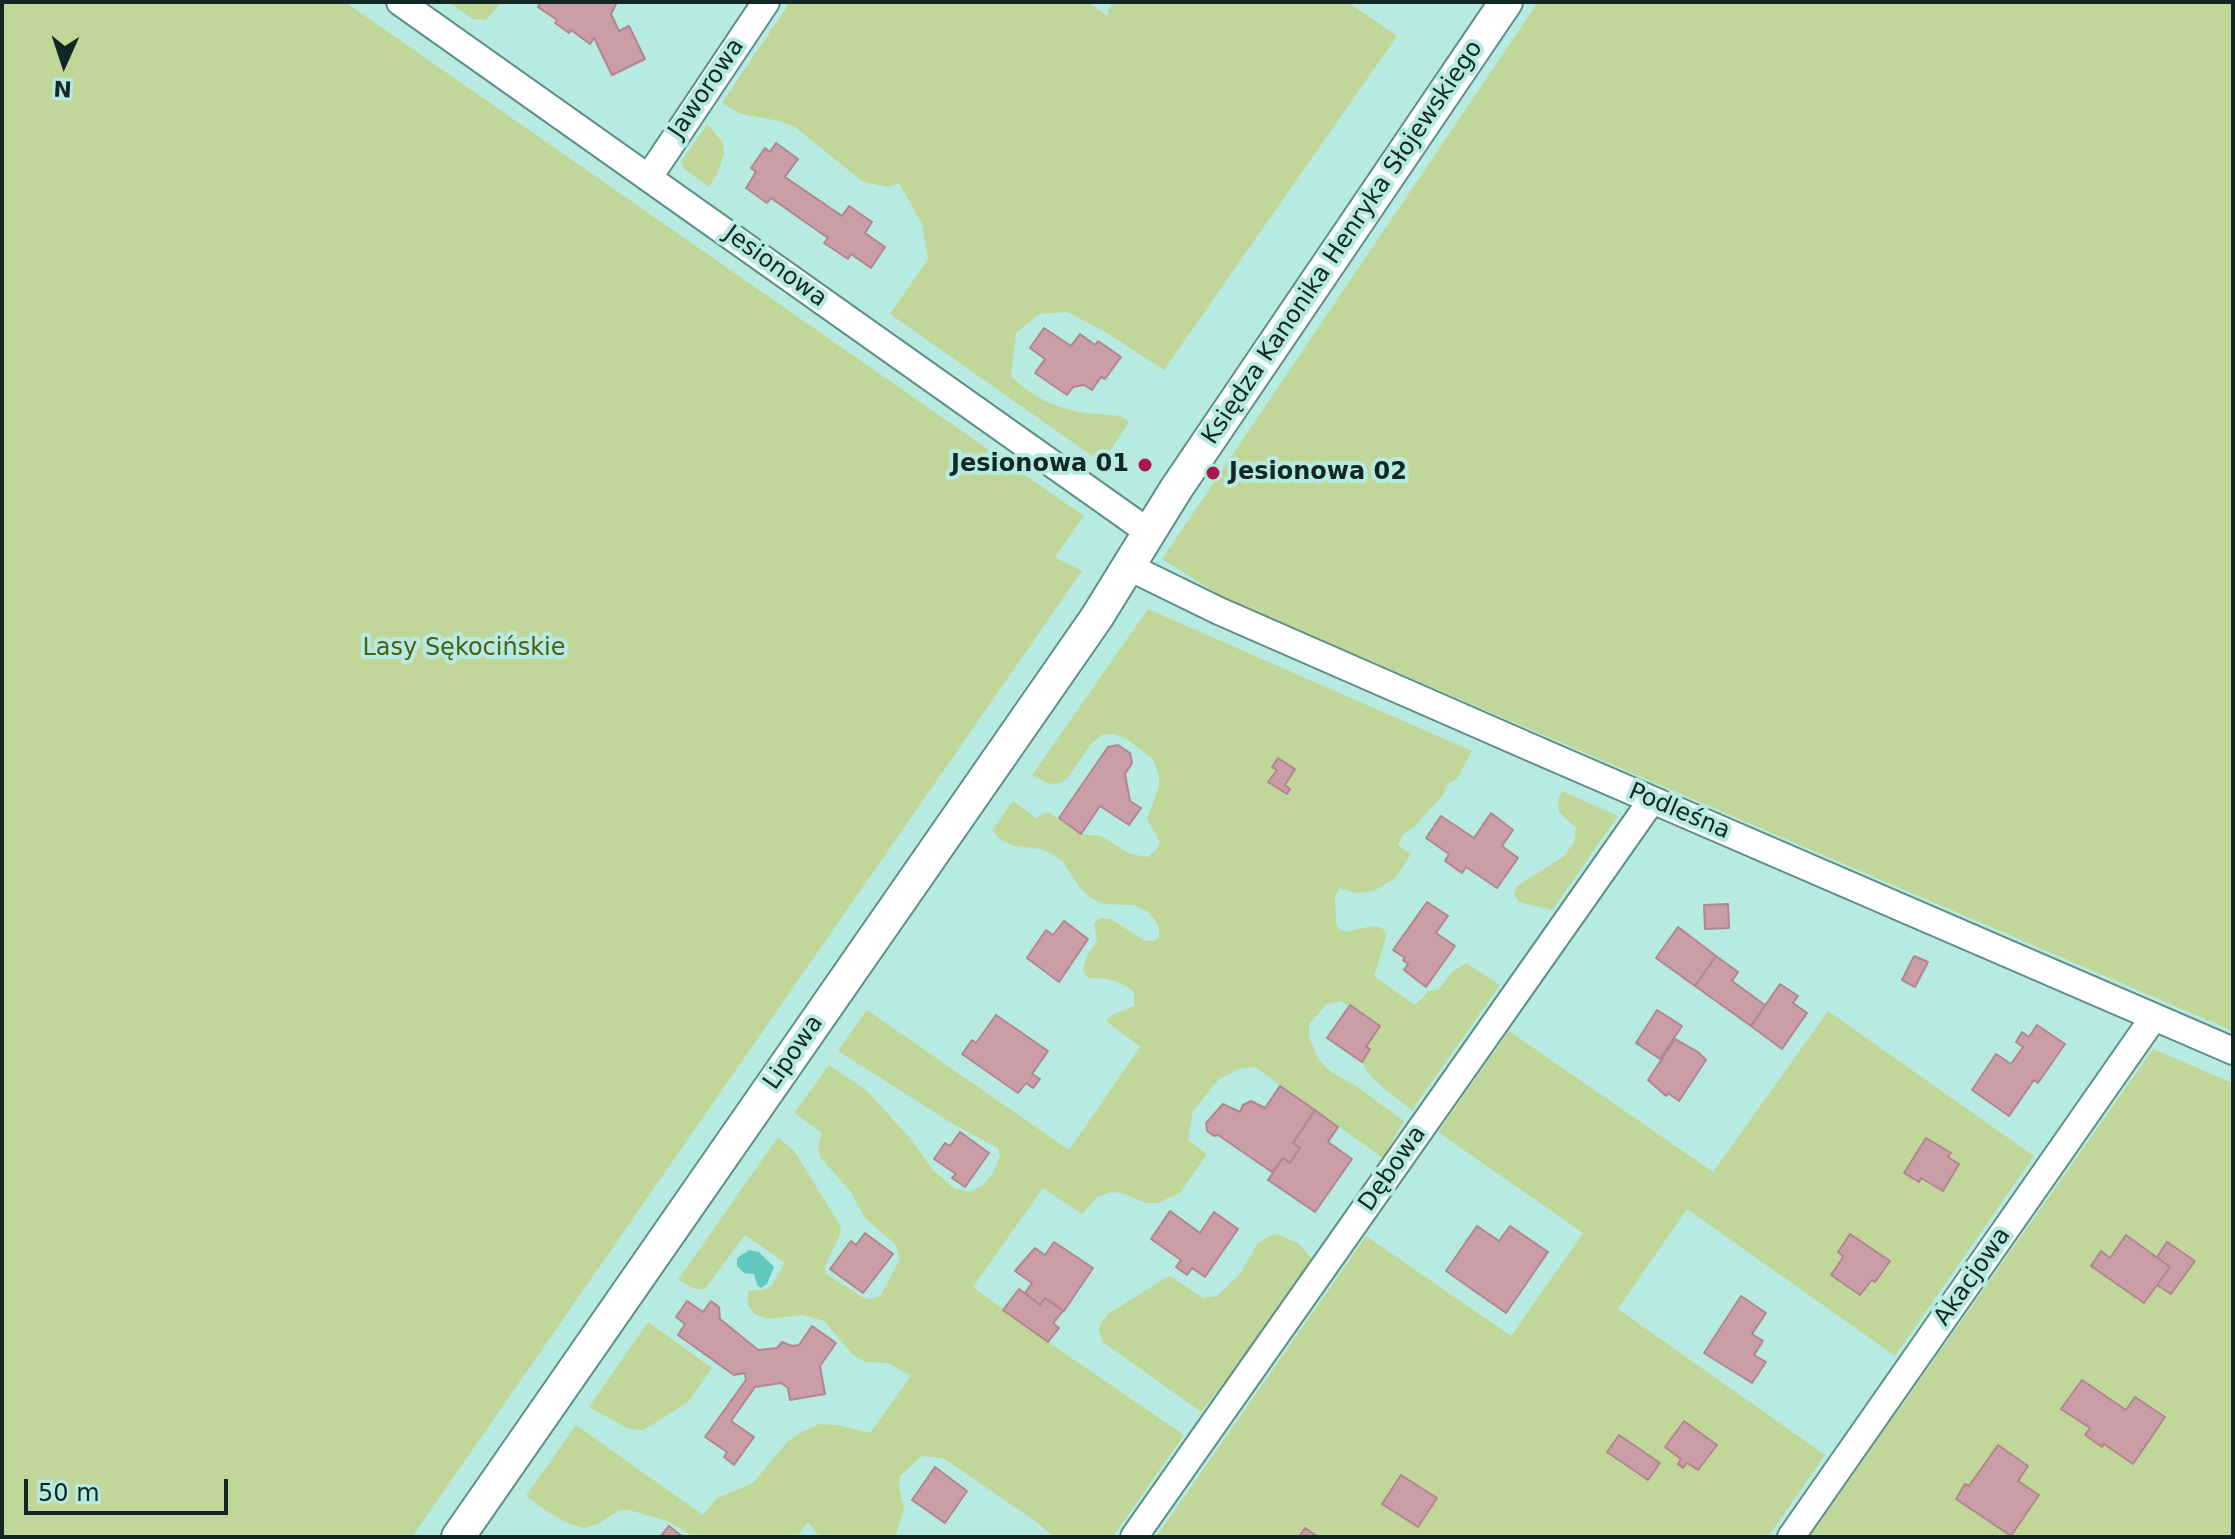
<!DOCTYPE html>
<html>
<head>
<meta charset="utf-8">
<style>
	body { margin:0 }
	#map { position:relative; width:2235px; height:1539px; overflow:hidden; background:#b7ebe2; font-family:"DejaVu Sans",sans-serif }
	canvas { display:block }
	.frame { position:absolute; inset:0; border:4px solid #122724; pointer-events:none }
	.north { position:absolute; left:24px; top:24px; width:80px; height:80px; -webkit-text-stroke:6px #b7ebe2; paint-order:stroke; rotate:183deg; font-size:22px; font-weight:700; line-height:32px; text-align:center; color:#122724 }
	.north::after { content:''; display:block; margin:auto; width:28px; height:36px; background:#122724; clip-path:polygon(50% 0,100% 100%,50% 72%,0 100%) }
	.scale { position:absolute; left:24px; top:1479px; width:204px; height:36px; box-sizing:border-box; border:4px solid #122724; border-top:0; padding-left:10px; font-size:24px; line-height:28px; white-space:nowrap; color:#122724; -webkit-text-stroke:6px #b7ebe2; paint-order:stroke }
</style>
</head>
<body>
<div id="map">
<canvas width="2235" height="1539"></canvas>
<div class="frame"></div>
<div class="north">N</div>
<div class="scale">50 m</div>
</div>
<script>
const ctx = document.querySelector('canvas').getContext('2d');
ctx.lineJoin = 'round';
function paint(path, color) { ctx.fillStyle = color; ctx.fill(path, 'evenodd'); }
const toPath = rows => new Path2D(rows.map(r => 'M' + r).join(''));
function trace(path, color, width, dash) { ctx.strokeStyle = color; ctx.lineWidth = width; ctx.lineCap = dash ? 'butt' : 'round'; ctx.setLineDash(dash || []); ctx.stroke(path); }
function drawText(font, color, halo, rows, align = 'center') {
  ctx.font = font + ' "DejaVu Sans",sans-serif'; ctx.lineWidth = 8; ctx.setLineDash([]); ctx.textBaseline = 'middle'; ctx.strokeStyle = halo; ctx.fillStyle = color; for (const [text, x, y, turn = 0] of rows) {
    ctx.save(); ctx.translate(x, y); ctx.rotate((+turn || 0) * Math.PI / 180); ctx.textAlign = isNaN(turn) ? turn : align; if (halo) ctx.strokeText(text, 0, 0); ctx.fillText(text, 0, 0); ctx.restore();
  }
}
paint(toPath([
	[2,2,345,2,1084,516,1055,557,1082,571,412,1537,2,1537],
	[448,2,502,2,486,20,473,19],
	[790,2,898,2,903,5,907,2,1088,2,1108,16,1108,10,1115,2,1348,2,1397,36,1164,370,1102,330,1067,312,1039,314,1016,333,1011,376,1024,388,1043,400,1066,409,1085,413,1121,416,1129,422,1102,463,890,314,928,259,922,224,899,183,889,187,863,182,795,127,779,121,741,114,722,103],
	[1538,2,2233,2,2233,1031,1224,598,1162,559],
	[707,124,723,142,724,153,718,173,709,187,684,169,681,162],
	[1148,609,1472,751,1457,779,1449,783,1442,796,1413,828,1403,834,1398,845,1411,854,1395,878,1374,891,1356,893,1340,888,1335,896,1336,923,1339,929,1346,932,1372,926,1382,928,1387,934,1374,976,1415,1005,1429,991,1438,990,1452,972,1466,963,1500,985,1412,1110,1382,1087,1368,1073,1362,1062,1370,1050,1366,1047,1380,1025,1341,1001,1327,1004,1309,1024,1309,1037,1319,1060,1330,1071,1356,1086,1404,1121,1383,1158,1255,1067,1239,1069,1219,1079,1193,1111,1188,1140,1207,1154,1180,1193,1158,1203,1146,1203,1122,1193,1111,1192,1097,1197,1082,1214,1043,1188,973,1287,1048,1342,1184,1435,1113,1537,1054,1537,1035,1521,943,1458,922,1456,900,1476,899,1487,904,1510,896,1534,899,1537,823,1537,817,1534,808,1522,797,1537,694,1537,667,1521,629,1510,618,1511,598,1524,584,1528,567,1523,545,1510,526,1496,576,1425,703,1515,717,1498,753,1483,787,1442,802,1432,819,1424,837,1425,870,1433,911,1376,888,1363,866,1362,853,1355,824,1321,803,1315,768,1319,756,1315,748,1306,748,1291,766,1289,772,1285,785,1263,745,1235,705,1289,695,1289,678,1280,778,1137,795,1152,841,1227,839,1237,825,1266,826,1274,864,1298,872,1299,880,1296,900,1259,895,1244,865,1218,851,1192,820,1157,818,1145,822,1133,794,1113,829,1065,866,1090,910,1138,933,1170,954,1188,969,1192,983,1185,993,1173,1000,1156,998,1148,953,1124,838,1051,867,1010,1069,1150,1140,1047,1106,1021,1114,1014,1134,1006,1134,992,1123,984,1107,979,1088,978,1083,971,1086,957,1097,941,1094,923,1101,918,1111,919,1145,941,1154,941,1159,937,1159,927,1155,921,1148,912,1134,905,1104,904,1091,898,1080,888,1063,862,1052,854,1041,849,1014,846,1001,840,992,830,1013,801,1036,818,1048,812,1081,834,1101,836,1130,854,1148,857,1156,850,1160,842,1147,819,1159,787,1159,776,1153,759,1125,738,1113,734,1102,735,1091,744,1067,779,1059,783,1050,784,1032,775],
	[1562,791,1618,816,1552,910,1519,902,1514,894,1517,886,1564,856,1574,842,1576,828,1559,812,1558,799],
	[1828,1011,2034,1156,1895,1356,1687,1209,1618,1309,1825,1455,1768,1537,1156,1537,1366,1236,1511,1336,1583,1233,1438,1132,1509,1031,1713,1172],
	[2153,1049,2233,1083,2233,1537,1809,1537],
	[1278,1234,1299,1244,1312,1259,1259,1338,1201,1412,1103,1342,1099,1331,1100,1324,1108,1314,1164,1279,1170,1276,1203,1298,1217,1296,1240,1274,1257,1244,1269,1236],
	[648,1322,712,1368,688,1402,644,1430,629,1429,589,1407]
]), '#c1d799');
paint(toPath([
	[749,1250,759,1252,774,1267,767,1284,761,1288,757,1285,754,1274,744,1273,737,1266,737,1258]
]), '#60c9bb');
const building = toPath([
	[541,2,617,2,611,14,619,31,629,26,645,59,612,75,594,38,590,44,571,30,569,33,555,23,557,20,538,7,541,2],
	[776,143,798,159,785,177,842,216,849,206,872,222,865,233,885,247,871,268,851,254,848,259,824,243,828,238,771,198,767,203,746,188,756,172,751,168,765,148,770,152,776,143],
	[1044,328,1071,346,1080,334,1095,345,1098,341,1121,357,1105,379,1101,377,1092,390,1084,385,1073,387,1067,395,1035,373,1045,359,1030,348,1044,328],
	[1118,745,1130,753,1132,763,1125,774,1130,801,1141,808,1129,825,1100,806,1081,834,1059,818,1108,747,1118,745],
	[1278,758,1295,769,1285,785,1290,789,1287,794,1268,782,1277,770,1272,767,1278,758],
	[1491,813,1513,830,1502,846,1518,858,1497,888,1466,867,1462,873,1445,861,1449,854,1426,838,1441,816,1474,838,1491,813],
	[1427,902,1448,916,1436,933,1455,946,1426,987,1404,970,1408,964,1403,960,1405,958,1393,950,1427,902],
	[1728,904,1729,928,1705,929,1704,905,1728,904],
	[1064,921,1088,939,1059,982,1027,958,1046,930,1053,935,1064,921],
	[1678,927,1716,956,1695,986,1656,958,1678,927],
	[1716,956,1738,972,1732,981,1765,1005,1751,1026,1695,986,1716,956],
	[1914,956,1928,962,1915,987,1902,980,1914,956],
	[1780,984,1798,996,1793,1003,1807,1013,1782,1049,1751,1026,1780,984],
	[1350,1005,1380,1026,1366,1047,1370,1049,1362,1062,1327,1038,1350,1005],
	[1657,1010,1682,1026,1660,1059,1636,1043,1657,1010],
	[996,1015,1048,1051,1032,1074,1040,1079,1033,1088,1026,1083,1018,1093,962,1054,972,1040,976,1043,996,1015],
	[2037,1025,2065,1044,2038,1083,2034,1080,2009,1116,1972,1090,1996,1054,2011,1064,2023,1047,2016,1042,2022,1032,2029,1037,2037,1025],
	[1675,1039,1698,1052,1706,1060,1679,1101,1668,1093,1666,1096,1648,1080,1675,1039],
	[1280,1086,1315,1110,1293,1143,1300,1148,1290,1163,1283,1158,1272,1172,1218,1135,1214,1136,1207,1131,1206,1123,1223,1104,1240,1112,1243,1105,1251,1101,1265,1108,1280,1086],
	[1315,1110,1338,1127,1328,1142,1352,1159,1315,1212,1268,1180,1283,1158,1290,1163,1300,1148,1293,1143,1315,1110],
	[960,1132,989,1153,965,1187,952,1178,956,1174,934,1159,945,1143,950,1146,960,1132],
	[1926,1138,1951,1153,1948,1157,1959,1164,1943,1191,1921,1178,1919,1182,1904,1173,1926,1138],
	[1170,1211,1200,1233,1214,1212,1238,1229,1205,1277,1192,1268,1187,1275,1176,1267,1181,1260,1151,1239,1170,1211],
	[1477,1226,1499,1241,1510,1226,1548,1252,1506,1313,1446,1271,1477,1226],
	[865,1233,893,1254,863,1293,830,1269,851,1241,856,1245,865,1233],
	[1850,1234,1890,1261,1875,1282,1872,1280,1860,1295,1831,1275,1842,1259,1843,1256,1838,1252,1850,1234],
	[2126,1235,2170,1267,2144,1303,2091,1266,2101,1251,2110,1258,2126,1235],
	[1054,1242,1093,1268,1064,1311,1045,1298,1040,1305,1025,1293,1032,1283,1015,1271,1035,1248,1045,1255,1054,1242],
	[2167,1242,2195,1261,2171,1294,2157,1285,2170,1267,2157,1257,2167,1242],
	[1019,1289,1040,1305,1045,1298,1063,1311,1053,1323,1059,1328,1048,1342,1003,1310,1019,1289],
	[1741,1296,1766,1313,1752,1334,1763,1341,1754,1355,1766,1362,1752,1383,1704,1353,1741,1296],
	[687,1301,703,1312,711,1301,719,1307,720,1319,758,1350,777,1348,782,1342,792,1346,799,1345,812,1326,836,1343,820,1366,825,1394,790,1400,788,1388,781,1383,755,1387,731,1421,754,1437,734,1465,724,1457,727,1452,705,1437,746,1380,745,1373,734,1375,678,1335,685,1324,676,1317,687,1301],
	[2082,1380,2126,1410,2135,1397,2165,1417,2133,1464,2104,1444,2102,1447,2085,1435,2090,1428,2061,1409,2082,1380],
	[1684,1421,1717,1445,1698,1470,1687,1463,1683,1468,1678,1464,1681,1459,1665,1447,1684,1421],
	[1619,1435,1660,1463,1648,1480,1607,1452,1619,1435],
	[1998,1445,2028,1466,2018,1481,2039,1495,2011,1536,1956,1499,1965,1484,1969,1486,1998,1445],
	[935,1467,967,1491,945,1523,912,1500,935,1467],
	[1401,1475,1437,1498,1418,1527,1382,1504,1401,1475],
	[669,1526,683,1537,660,1537,669,1526],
	[1305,1528,1318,1537,1299,1537,1305,1528]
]);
paint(building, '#ca9da7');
trace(building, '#b1868f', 2);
const minor = toPath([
	[400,2,1150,533],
	[649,177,766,2],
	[1129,567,1219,611,1539,751,2233,1051],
	[1134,1537,1652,800],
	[1791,1537,2154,1017]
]);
const tertiary = toPath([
	[458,1537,1097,617,1176,489,1506,2]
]);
trace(minor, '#5d8e87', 30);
trace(tertiary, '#5d8e87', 36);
trace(minor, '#fff', 26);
trace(tertiary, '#fff', 32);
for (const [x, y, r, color] of [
	[1145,465,8,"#a81752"],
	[1213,473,8,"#a81752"]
]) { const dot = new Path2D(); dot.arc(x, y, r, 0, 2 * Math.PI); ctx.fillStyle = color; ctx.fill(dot); trace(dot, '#b7ebe2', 3); }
drawText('24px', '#122724', '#b7ebe2', [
	["Jaworowa",707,89,-56],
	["Księdza Kanonika Henryka Słojewskiego",1343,243,-56],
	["Jesionowa",775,267,36],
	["Podleśna",1679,812,23],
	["Lipowa",794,1053,-55],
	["Dębowa",1393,1169,-55],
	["Akacjowa",1973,1277,-55]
]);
drawText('bold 24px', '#122724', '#b7ebe2', [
	["Jesionowa 01",1129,465],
	["Jesionowa 02",1229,473,"left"]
], 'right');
drawText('24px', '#4b5f11', '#b7ebe2', [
	["Lasy Sękocińskie",464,649]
]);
</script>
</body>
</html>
